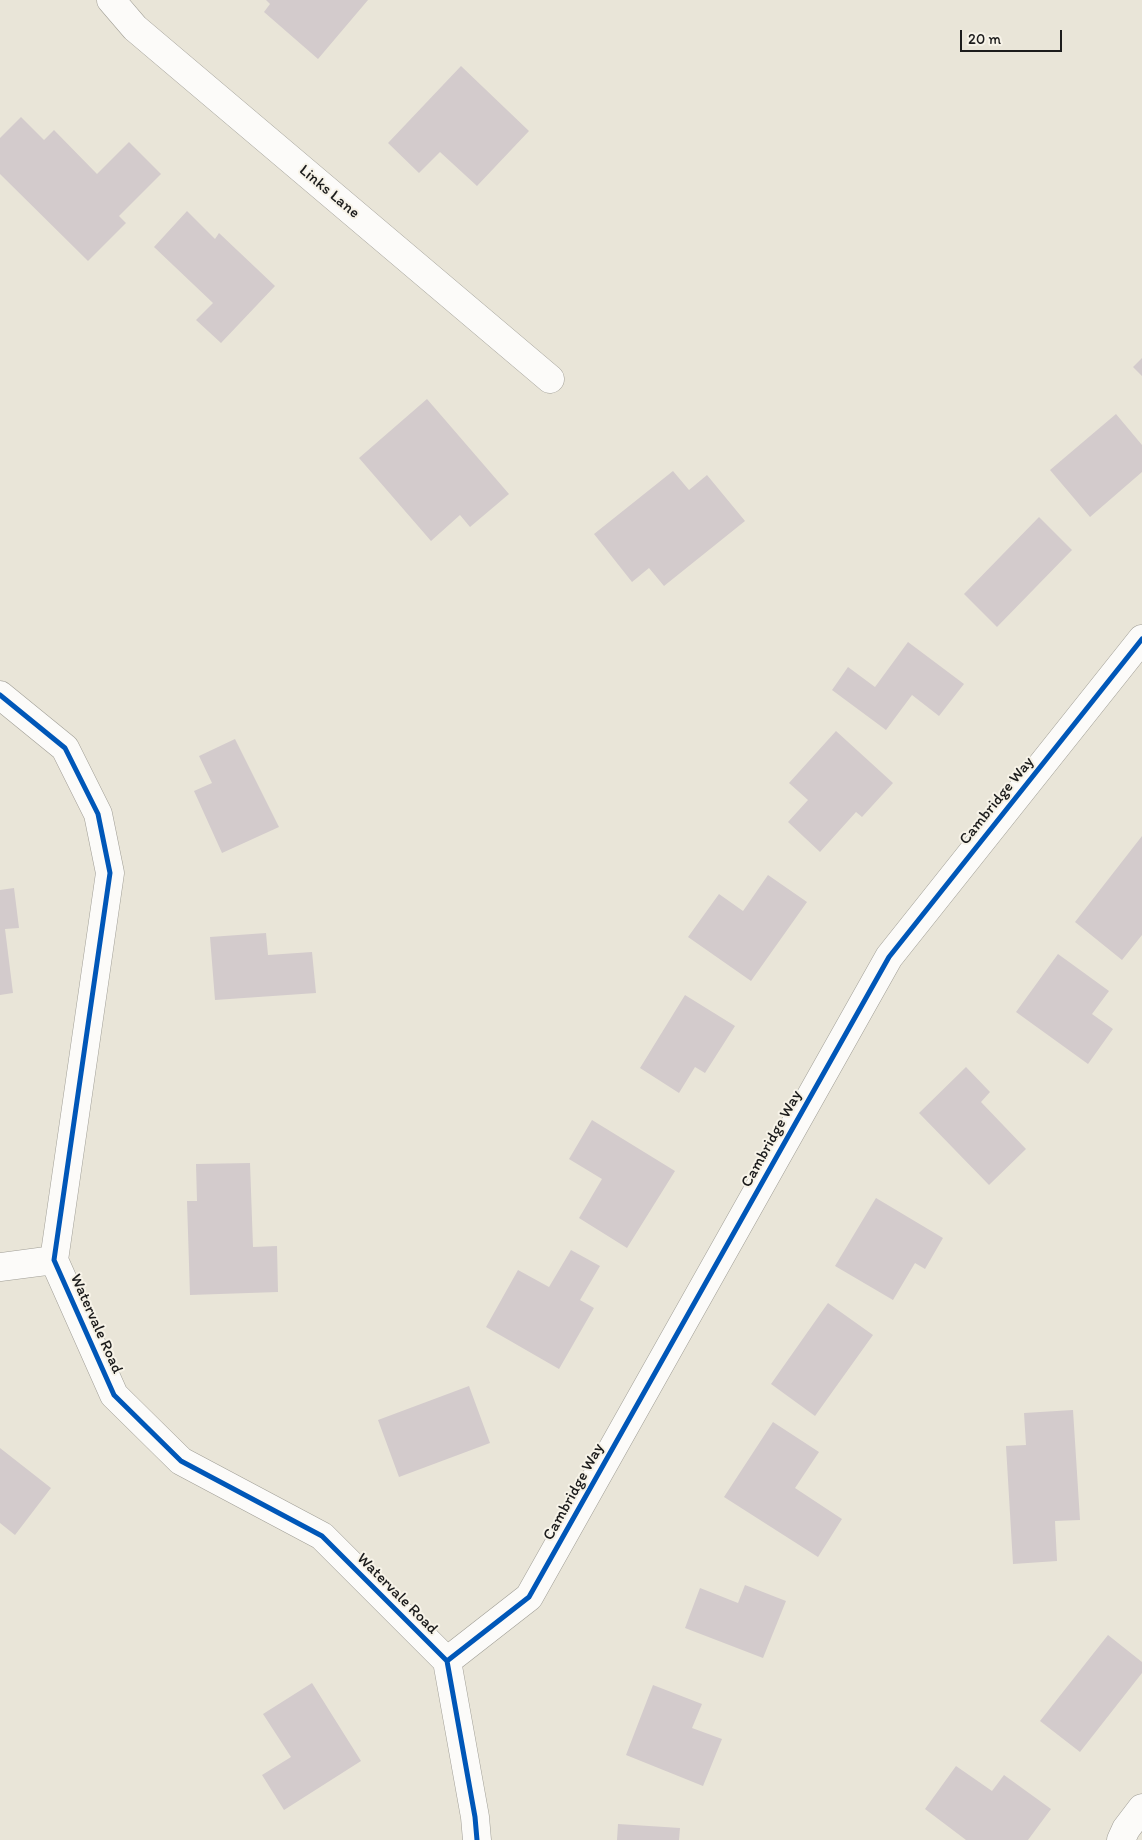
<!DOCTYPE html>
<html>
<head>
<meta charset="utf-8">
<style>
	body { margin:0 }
	#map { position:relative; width:1142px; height:1840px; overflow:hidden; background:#e9e5d8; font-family:Itim,sans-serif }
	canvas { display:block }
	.scale { position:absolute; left:960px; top:30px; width:102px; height:22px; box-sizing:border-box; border:2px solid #1c1c1c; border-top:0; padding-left:6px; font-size:15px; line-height:18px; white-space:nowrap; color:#1c1c1c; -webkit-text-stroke:4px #f7f3e8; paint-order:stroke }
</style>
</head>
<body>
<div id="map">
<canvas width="1142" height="1840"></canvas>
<div class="scale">20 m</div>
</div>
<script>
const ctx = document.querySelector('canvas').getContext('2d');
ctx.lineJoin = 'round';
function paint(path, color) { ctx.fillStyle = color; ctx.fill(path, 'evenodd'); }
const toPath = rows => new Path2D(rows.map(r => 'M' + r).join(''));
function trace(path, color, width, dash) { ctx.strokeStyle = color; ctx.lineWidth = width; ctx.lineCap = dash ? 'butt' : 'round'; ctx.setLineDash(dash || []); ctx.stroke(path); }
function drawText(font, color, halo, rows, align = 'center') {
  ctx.font = font + ' Itim,sans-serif'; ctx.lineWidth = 4; ctx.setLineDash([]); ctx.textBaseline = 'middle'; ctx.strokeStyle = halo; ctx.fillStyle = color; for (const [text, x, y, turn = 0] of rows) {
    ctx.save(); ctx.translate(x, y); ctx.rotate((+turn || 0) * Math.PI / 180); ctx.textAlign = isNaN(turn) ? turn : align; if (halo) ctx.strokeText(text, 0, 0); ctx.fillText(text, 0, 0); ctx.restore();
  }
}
paint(toPath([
	[266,0,368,0,318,59,264,12,270,4],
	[461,66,529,131,477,186,440,152,419,173,388,143],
	[21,117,44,140,54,130,97,174,129,142,161,174,119,216,126,223,88,261,0,174,0,138],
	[187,211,215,239,219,233,275,286,221,343,196,320,213,303,154,247],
	[1142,358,1142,376,1133,367],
	[427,399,509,494,470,527,460,515,431,541,359,458],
	[1116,414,1142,445,1142,472,1090,517,1050,470],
	[673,471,689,490,707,475,745,521,664,586,649,568,632,582,594,534],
	[1039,517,1072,550,997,627,964,594],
	[908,642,964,684,939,716,912,695,886,730,832,690,848,667,875,687],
	[836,731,893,783,862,817,856,812,820,852,788,822,808,800,789,783],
	[235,739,279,827,222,853,194,791,212,783,199,756],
	[1142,836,1142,935,1122,960,1075,922],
	[768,875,807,902,751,981,688,937,719,894,743,911],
	[14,888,19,928,5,929,13,993,0,995,0,890],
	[266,933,268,955,312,952,316,993,215,1000,210,937],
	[1058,954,1109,991,1092,1014,1113,1029,1088,1064,1016,1012],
	[685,995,735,1026,705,1073,695,1067,679,1093,640,1068],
	[966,1067,990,1092,981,1102,1026,1149,989,1185,919,1113],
	[592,1120,675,1171,627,1248,579,1218,602,1179,569,1159],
	[250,1163,253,1247,277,1246,278,1292,190,1295,187,1201,197,1201,196,1164],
	[876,1198,943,1238,925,1269,915,1263,893,1300,835,1266],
	[571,1250,600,1266,580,1300,594,1308,559,1369,486,1327,518,1270,549,1287],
	[828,1303,873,1335,815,1416,771,1384],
	[469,1386,490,1443,399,1477,378,1420],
	[1073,1410,1080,1520,1055,1521,1057,1561,1013,1564,1006,1446,1026,1445,1024,1413],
	[773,1422,819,1452,795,1488,842,1519,818,1557,724,1497],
	[0,1448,51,1488,15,1535,0,1523],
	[745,1585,786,1601,763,1658,685,1628,700,1588,738,1603],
	[1108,1635,1142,1662,1142,1673,1080,1752,1040,1721],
	[312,1683,361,1761,284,1810,262,1775,291,1757,263,1714],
	[653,1685,702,1704,692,1728,722,1739,703,1786,626,1755],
	[956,1766,992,1791,1004,1775,1051,1809,1028,1840,966,1840,925,1809],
	[618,1824,680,1828,679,1840,617,1840]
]), '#d3cbcc');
const street = toPath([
	[111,0,135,28,550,379],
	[0,695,65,748,98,814,110,873,54,1260,114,1395,181,1461,322,1536,447,1661,475,1817,477,1840],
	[0,1267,54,1260],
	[447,1661,529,1597,889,957,1142,639],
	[1121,1840,1126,1829,1142,1808]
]);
trace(street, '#9f9d95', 29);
trace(street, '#fcfbf9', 28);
trace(toPath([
	[0,695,65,748,98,814,110,873,54,1260,114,1395,181,1461,322,1536,447,1661,475,1817,477,1840],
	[447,1661,529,1597,889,957,1142,639]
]), '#0057b8', 5);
drawText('16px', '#1c1c1c', '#f7f3e8', [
	["Links Lane",329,192,40],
	["Cambridge Way",997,801,-51],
	["Cambridge Way",772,1139,-61],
	["Watervale Road",96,1324,66],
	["Cambridge Way",574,1492,-61],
	["Watervale Road",397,1594,45]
]);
</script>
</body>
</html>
